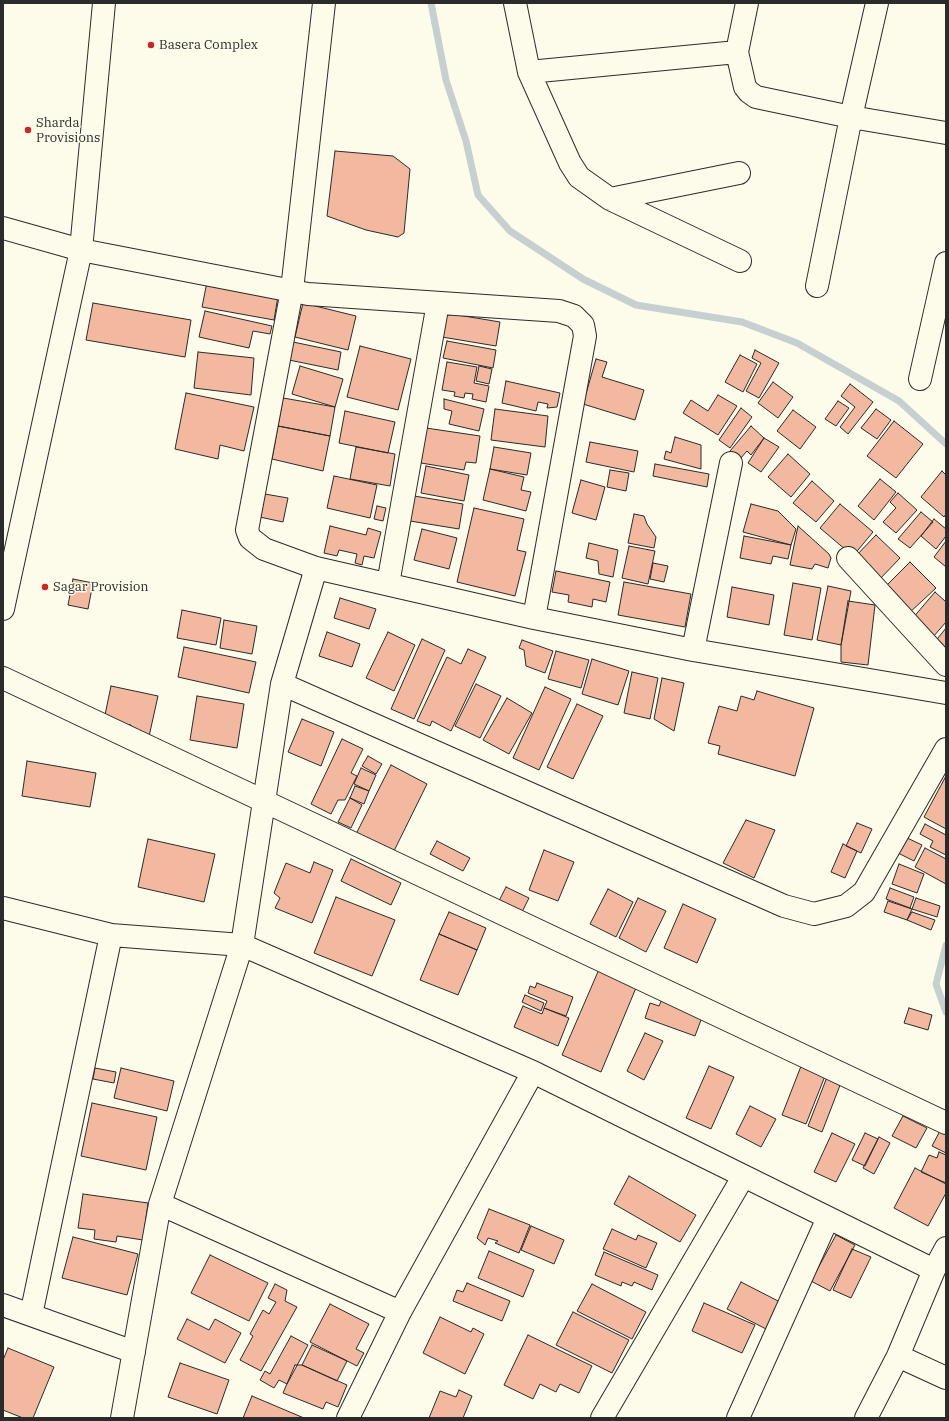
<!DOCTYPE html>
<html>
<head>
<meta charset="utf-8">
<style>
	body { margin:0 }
	#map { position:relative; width:949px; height:1421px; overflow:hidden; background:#fdfbea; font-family:"IBM Plex Serif",serif }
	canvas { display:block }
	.frame { position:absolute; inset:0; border:4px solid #2b2b2b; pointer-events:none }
</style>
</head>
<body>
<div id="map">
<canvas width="949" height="1421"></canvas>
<div class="frame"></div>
</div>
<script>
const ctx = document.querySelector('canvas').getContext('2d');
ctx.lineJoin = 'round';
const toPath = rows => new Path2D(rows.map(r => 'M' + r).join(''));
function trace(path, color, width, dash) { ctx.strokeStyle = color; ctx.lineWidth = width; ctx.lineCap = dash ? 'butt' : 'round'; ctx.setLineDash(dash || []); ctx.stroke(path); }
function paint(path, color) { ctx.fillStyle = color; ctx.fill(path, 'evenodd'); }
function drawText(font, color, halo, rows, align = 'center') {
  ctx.font = font + ' "IBM Plex Serif",serif'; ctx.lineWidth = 3; ctx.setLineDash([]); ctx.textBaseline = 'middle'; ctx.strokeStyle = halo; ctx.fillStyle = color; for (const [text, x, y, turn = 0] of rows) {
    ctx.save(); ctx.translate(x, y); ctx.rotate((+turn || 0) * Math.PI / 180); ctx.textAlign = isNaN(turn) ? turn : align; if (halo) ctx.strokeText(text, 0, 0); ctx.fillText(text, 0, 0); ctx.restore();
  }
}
trace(toPath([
	[431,3,446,80,466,141,478,195,510,231,583,279,636,305,742,322,797,343,899,401,946,444],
	[946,945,936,984,946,1012]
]), '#c7d0d0', 7);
const building = toPath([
	[335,151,393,156,410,169,404,233,398,237,366,230,327,216,335,151],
	[207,282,278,296,274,320,202,307,207,282],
	[93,303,191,320,185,357,86,340,93,303],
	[303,303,356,316,348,350,295,337,303,303],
	[205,311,272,326,270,334,253,331,249,348,199,337,205,311],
	[440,312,500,322,496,346,436,336,440,312],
	[447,341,496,350,493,368,443,358,447,341],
	[293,342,341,352,338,370,289,360,293,342],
	[360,346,411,359,398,410,347,397,360,346],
	[755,350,779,363,759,398,746,391,761,363,752,358,755,350],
	[198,352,254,358,251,395,194,388,198,352],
	[740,355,757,364,743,392,725,382,740,355],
	[596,359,607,362,602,377,644,390,635,420,583,404,596,359],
	[447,362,477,367,474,383,489,386,486,402,472,399,473,394,465,393,464,398,454,396,455,392,442,390,447,362],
	[300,366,343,379,335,407,292,394,300,366],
	[479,366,492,369,489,384,476,381,479,366],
	[506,381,560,393,557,407,547,408,548,404,538,402,536,411,502,403,506,381],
	[773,382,793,397,778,418,758,403,773,382],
	[850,384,873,402,848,434,840,427,855,407,841,396,850,384],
	[186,393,254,407,244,451,220,445,218,459,175,449,186,393],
	[718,395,737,406,718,435,683,413,691,400,708,411,718,395],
	[283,398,335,407,330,436,278,426,283,398],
	[444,399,484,409,479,431,449,424,452,411,444,409,444,399],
	[838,401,849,408,836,426,825,419,838,401],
	[741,408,752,417,730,448,719,440,741,408],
	[495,409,548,416,545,447,491,440,495,409],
	[876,409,891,420,877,439,861,428,876,409],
	[793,410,816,427,800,449,777,431,793,410],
	[345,411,395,422,388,453,339,443,345,411],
	[894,421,923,444,896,478,867,456,894,421],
	[278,426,330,436,323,471,272,459,278,426],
	[751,426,764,438,751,455,747,451,740,459,730,451,751,426],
	[426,428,480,436,476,463,466,462,464,470,421,463,426,428],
	[675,437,701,445,701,469,664,459,666,451,671,453,675,437],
	[764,438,779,447,761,472,748,463,764,438],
	[590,442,638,451,634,472,586,462,590,442],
	[356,447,395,454,390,486,350,479,356,447],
	[494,447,531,453,527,475,490,469,494,447],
	[788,454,810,474,791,497,768,477,788,454],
	[655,464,709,474,707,487,653,476,655,464],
	[426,466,469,475,464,501,421,493,426,466],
	[490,469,524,477,521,490,531,492,526,511,483,500,490,469],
	[610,470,629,473,626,491,607,487,610,470],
	[942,471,946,475,946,514,944,517,921,497,942,471],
	[334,476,377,485,370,518,327,508,334,476],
	[880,479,896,492,874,520,858,506,880,479],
	[581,480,605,487,596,520,572,513,581,480],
	[812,481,834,501,816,522,793,503,812,481],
	[259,493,288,498,283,522,255,516,259,493],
	[898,493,917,510,896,533,883,522,896,508,890,502,898,493],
	[414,496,463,504,459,529,410,521,414,496],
	[751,504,778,511,796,529,791,545,743,532,751,504],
	[840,504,873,532,853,556,820,528,840,504],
	[377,506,386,508,383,521,374,519,377,506],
	[474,508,524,519,517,550,526,552,515,596,457,582,474,508],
	[921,512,933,522,910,548,898,539,921,512],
	[634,514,644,516,647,524,656,537,654,548,628,543,634,514],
	[934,519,946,529,946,536,936,549,921,536,934,519],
	[330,526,366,535,368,528,381,532,374,558,364,556,362,565,355,563,357,554,339,550,337,556,324,553,330,526],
	[798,526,829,554,831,558,828,568,815,564,812,569,790,565,798,526],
	[422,529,457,538,449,569,414,560,422,529],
	[876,535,900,558,878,581,854,558,876,535],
	[744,536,791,545,788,559,773,556,771,564,740,558,744,536],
	[946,541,946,567,934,557,946,541],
	[589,543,618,550,613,577,599,574,598,561,586,558,589,543],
	[629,546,655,551,648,584,622,578,629,546],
	[910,562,936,588,908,614,883,589,910,562],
	[653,563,668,566,664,582,650,579,653,563],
	[556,571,610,582,606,602,593,599,592,607,568,602,569,595,552,592,556,571],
	[73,579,93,583,88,609,68,605,73,579],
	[624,582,691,594,685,627,618,615,624,582],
	[793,583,821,588,812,640,784,635,793,583],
	[828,586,851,591,841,645,817,640,828,586],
	[732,587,774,595,769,625,727,617,732,587],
	[935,592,946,602,946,622,933,637,912,619,935,592],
	[340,598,376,609,369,629,334,618,340,598],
	[848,601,875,605,868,665,841,662,841,645,848,601],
	[182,610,221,618,216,645,177,638,182,610],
	[224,620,257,626,252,654,220,648,224,620],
	[946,628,946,652,934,643,946,628],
	[327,632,360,644,352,667,319,656,327,632],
	[388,632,415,645,394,691,366,678,388,632],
	[422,639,445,650,414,719,391,709,422,639],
	[522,640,553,651,545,673,526,666,524,650,519,648,522,640],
	[184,647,256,662,249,693,178,677,184,647],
	[468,649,486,657,451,731,432,721,430,726,417,721,447,657,461,664,468,649],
	[556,651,589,660,581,688,548,679,556,651],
	[592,659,629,671,618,705,582,694,592,659],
	[632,672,658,678,650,719,624,713,632,672],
	[662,678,684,683,674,731,654,719,662,678],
	[476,684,501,696,480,738,455,726,476,684],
	[111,686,158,696,148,741,128,736,131,725,112,722,105,715,111,686],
	[545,687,571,699,539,770,513,758,545,687],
	[757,691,814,708,795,776,718,754,720,746,708,743,719,706,737,711,741,696,754,700,757,691],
	[197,696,244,704,237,748,190,740,197,696],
	[507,698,532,713,509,754,483,740,507,698],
	[577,704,603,716,573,779,547,767,577,704],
	[302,719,334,732,321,766,288,752,302,719],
	[342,739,363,749,351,773,357,776,345,800,338,800,331,814,311,804,342,739],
	[368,756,382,764,376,774,362,766,368,756],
	[27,761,96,773,90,807,22,796,27,761],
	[391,765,427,784,393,853,356,834,391,765],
	[361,768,376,775,369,791,354,784,361,768],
	[946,776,946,829,924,817,946,776],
	[355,786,369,791,364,804,350,798,355,786],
	[350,798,362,805,351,828,338,822,350,798],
	[746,820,775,830,754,878,723,863,746,820],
	[857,823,872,829,861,853,846,846,857,823],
	[925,824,946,835,946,855,930,847,933,841,920,834,925,824],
	[903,836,922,845,914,861,896,852,903,836],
	[148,839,215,854,204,902,138,887,148,839],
	[437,841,470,858,463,871,430,854,437,841],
	[843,844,857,851,845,878,831,872,843,844],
	[925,848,946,859,946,884,915,867,925,848],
	[544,850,574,862,558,901,529,890,544,850],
	[351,859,401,883,391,905,341,881,351,859],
	[314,862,333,870,312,923,275,908,280,898,274,893,286,863,310,873,314,862],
	[899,864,924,874,917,893,892,884,899,864],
	[506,887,529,898,520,916,497,905,506,887],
	[890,888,914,897,910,908,886,899,890,888],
	[608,889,633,902,616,937,590,924,608,889],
	[336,897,395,920,372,976,314,953,336,897],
	[638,898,666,911,646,952,619,938,638,898],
	[916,898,940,906,937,917,912,909,916,898],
	[888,901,912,909,907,920,884,912,888,901],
	[683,904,716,919,697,963,664,948,683,904],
	[449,912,486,928,477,950,439,934,449,912],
	[912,912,935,920,931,930,907,920,912,912],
	[439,934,477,950,458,995,420,980,439,934],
	[600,967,638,983,601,1072,562,1055,600,967],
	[537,983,573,997,566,1016,544,1008,547,1001,528,993,530,986,535,988,537,983],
	[525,995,544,1003,541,1011,522,1002,525,995],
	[663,997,704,1012,695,1036,645,1018,650,1003,659,1006,663,997],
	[523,1006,542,1014,544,1008,569,1018,558,1046,514,1027,523,1006],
	[909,1008,932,1015,928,1030,904,1023,909,1008],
	[645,1033,663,1041,644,1080,627,1071,645,1033],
	[803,1061,827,1071,806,1124,782,1115,803,1061],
	[709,1066,734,1077,711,1129,686,1118,709,1066],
	[95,1068,116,1072,114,1083,93,1079,95,1068],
	[121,1068,174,1081,167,1111,114,1098,121,1068],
	[829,1072,842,1080,822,1132,808,1126,829,1072],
	[92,1103,157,1117,146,1170,81,1156,92,1103],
	[750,1106,776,1119,761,1147,736,1134,750,1106],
	[903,1116,927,1128,916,1148,892,1136,903,1116],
	[942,1127,946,1129,946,1153,932,1146,942,1127],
	[832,1133,855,1144,836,1182,814,1172,832,1133],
	[865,1133,878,1139,865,1166,852,1160,865,1133],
	[879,1137,890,1143,874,1174,863,1168,879,1137],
	[939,1152,946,1155,946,1183,921,1172,929,1155,937,1158,939,1152],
	[915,1168,946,1184,946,1193,928,1226,894,1208,915,1168],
	[629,1176,696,1215,680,1242,614,1204,629,1176],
	[83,1194,148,1203,143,1240,117,1236,116,1242,94,1239,95,1230,78,1228,83,1194],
	[489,1209,530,1225,519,1253,495,1243,498,1241,488,1238,485,1245,477,1238,489,1209],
	[531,1226,564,1240,554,1264,521,1250,531,1226],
	[612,1229,636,1240,638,1235,657,1243,646,1268,603,1249,612,1229],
	[836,1235,855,1245,830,1291,811,1281,836,1235],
	[73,1237,138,1254,127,1295,62,1278,73,1237],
	[852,1249,871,1257,851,1298,833,1290,852,1249],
	[489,1251,534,1270,523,1297,478,1278,489,1251],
	[604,1252,658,1275,652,1290,634,1282,632,1286,622,1282,621,1286,595,1275,604,1252],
	[210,1255,268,1283,249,1321,191,1293,210,1255],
	[741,1282,782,1303,768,1330,727,1309,741,1282],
	[467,1283,510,1301,502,1321,453,1301,457,1290,463,1292,467,1283],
	[275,1284,287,1290,285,1301,297,1307,261,1371,240,1360,253,1336,250,1334,263,1310,269,1314,276,1302,268,1298,275,1284],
	[592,1284,646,1312,632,1339,577,1311,592,1284],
	[704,1303,755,1325,742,1353,692,1331,704,1303],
	[330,1304,369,1324,356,1349,364,1353,357,1366,310,1342,330,1304],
	[573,1312,629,1340,612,1373,556,1345,573,1312],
	[440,1317,471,1332,473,1328,484,1334,465,1374,423,1353,440,1317],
	[187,1319,209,1330,215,1319,241,1333,225,1363,177,1339,187,1319],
	[528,1335,592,1366,579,1393,560,1384,556,1392,540,1384,533,1399,504,1385,528,1335],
	[291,1336,308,1345,287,1384,279,1380,274,1388,260,1380,265,1371,270,1374,291,1336],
	[312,1345,347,1361,337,1381,302,1365,312,1345],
	[8,1348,54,1367,33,1418,23,1418,3,1410,3,1360,8,1348],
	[180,1363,229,1380,217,1414,168,1397,180,1363],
	[295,1365,302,1365,347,1385,338,1407,326,1402,323,1409,283,1393,295,1365],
	[459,1390,472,1396,463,1418,429,1418,440,1391,456,1397,459,1390],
	[252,1396,304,1418,243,1418,252,1396]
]);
paint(building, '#f2b8a0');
trace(building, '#2b2b2b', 1);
const street = toPath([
	[324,3,292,290,247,530,250,538,264,549,316,568,534,618,693,650,946,693],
	[515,3,529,72,570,163,579,177,610,199,740,261],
	[747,3,737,52,745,87,749,92,756,97,851,117,946,133],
	[529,72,737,52],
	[610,199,739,173],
	[3,228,81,250,308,294,559,311,574,316,583,325,585,336,534,618],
	[817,286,851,117,877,3],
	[920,379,946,263],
	[848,558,946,665],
	[388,584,438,303],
	[3,609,81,250,104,3],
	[693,650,731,463],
	[3,678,946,1123],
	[282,684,784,906,814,914,846,906,864,892,946,749],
	[3,908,111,935,242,945,533,1072,934,1270],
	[160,1204,400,1312],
	[3,1305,134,1352],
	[31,1315,111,935],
	[898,1356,946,1378],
	[122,1418,160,1204,242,945,282,684,316,568],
	[348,1418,400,1312,533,1072],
	[602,1418,743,1177],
	[738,1418,828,1218],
	[866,1418,898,1356,934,1270,946,1248]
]);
trace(street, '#2b2b2b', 24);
trace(street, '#fdfbea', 22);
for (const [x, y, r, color] of [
	[151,45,4,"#c62828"],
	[28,130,4,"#c62828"],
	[45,587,4,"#c62828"]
]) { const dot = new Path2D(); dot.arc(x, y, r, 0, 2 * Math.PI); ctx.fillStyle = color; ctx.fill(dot); trace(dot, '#fdfbea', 1.5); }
drawText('13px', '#2b2b2b', '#fdfbea', [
	["Basera Complex",159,45],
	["Sharda",36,123],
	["Provisions",36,138],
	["Sagar Provision",53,587]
], 'left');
</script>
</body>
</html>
